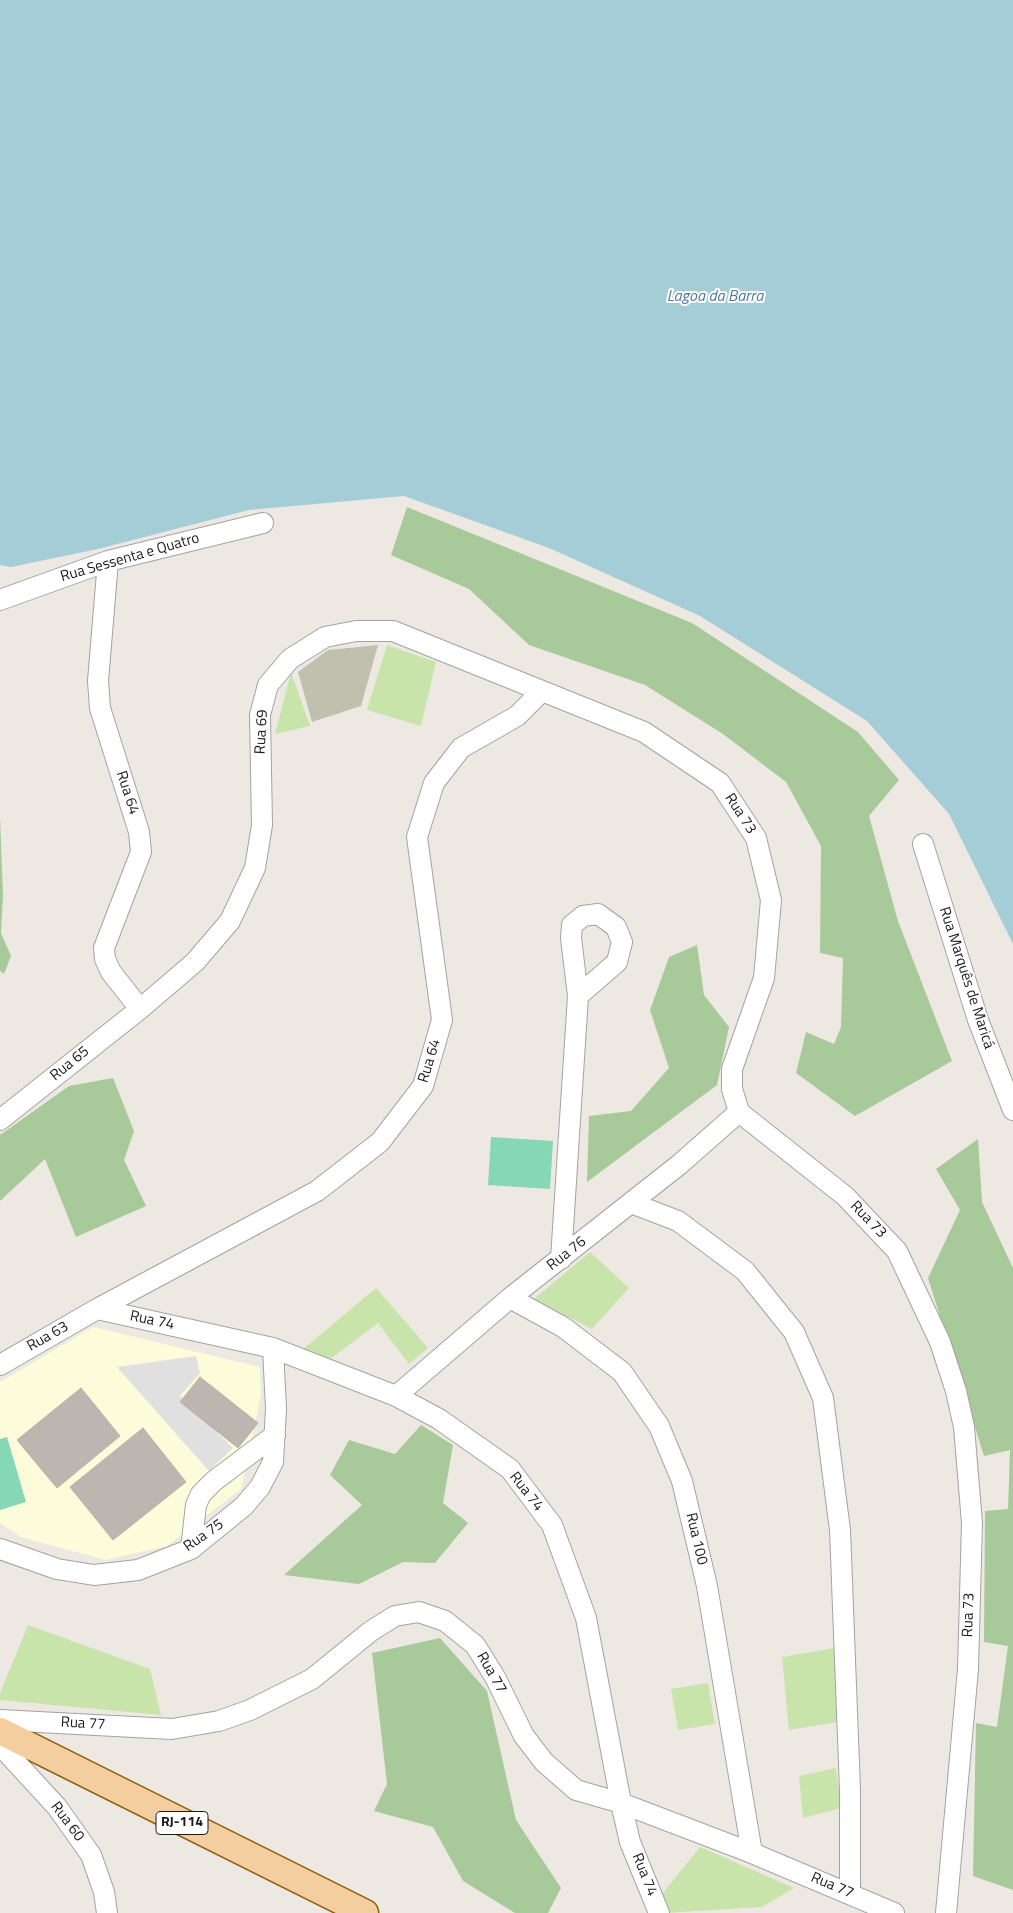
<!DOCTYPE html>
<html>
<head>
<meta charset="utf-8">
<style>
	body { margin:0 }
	canvas { display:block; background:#ede9e2 }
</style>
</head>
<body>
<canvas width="1013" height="1913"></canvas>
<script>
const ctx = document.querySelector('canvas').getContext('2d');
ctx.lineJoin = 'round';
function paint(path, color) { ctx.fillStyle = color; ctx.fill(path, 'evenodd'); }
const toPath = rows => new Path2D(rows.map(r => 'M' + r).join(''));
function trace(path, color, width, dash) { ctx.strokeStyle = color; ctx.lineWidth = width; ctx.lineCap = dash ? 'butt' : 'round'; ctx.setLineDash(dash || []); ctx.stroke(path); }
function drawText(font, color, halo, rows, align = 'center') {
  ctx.font = font + ' "Titillium Web",sans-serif'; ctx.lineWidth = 4; ctx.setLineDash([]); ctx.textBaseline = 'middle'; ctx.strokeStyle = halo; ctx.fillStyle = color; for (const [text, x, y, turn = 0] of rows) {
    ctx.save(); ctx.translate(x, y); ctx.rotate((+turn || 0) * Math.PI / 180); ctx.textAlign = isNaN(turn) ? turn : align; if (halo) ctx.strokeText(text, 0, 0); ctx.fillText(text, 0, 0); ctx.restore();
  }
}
paint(toPath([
	[93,1327,260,1367,261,1395,241,1489,167,1546,105,1560,21,1537,0,1523,0,1382]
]), '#fcfcdb');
paint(toPath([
	[378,645,361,706,312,722,298,672,328,650]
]), '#c0c0ae');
paint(toPath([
	[387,645,436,662,421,726,367,710],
	[291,672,310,726,275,734],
	[590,1252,629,1288,592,1329,534,1299],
	[376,1288,428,1348,409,1364,378,1323,326,1362,302,1350],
	[28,1625,150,1669,161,1715,0,1700,0,1693],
	[834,1648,838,1722,789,1730,782,1657],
	[708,1683,715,1724,678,1730,671,1689],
	[836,1768,841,1808,803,1818,799,1776],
	[700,1847,794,1888,762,1907,664,1913,662,1894]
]), '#c8e4ab');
paint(toPath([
	[407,507,692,623,858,732,899,780,869,816,898,921,952,1061,855,1116,796,1073,806,1032,834,1044,841,1027,843,958,820,953,821,846,786,782,723,734,645,685,529,645,469,589,391,555],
	[0,815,3,896,1,933,11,956,4,974,0,971],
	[697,945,704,995,729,1027,717,1085,587,1182,589,1116,631,1111,669,1068,650,1010,669,957],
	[113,1078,134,1131,124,1160,146,1206,76,1237,45,1159,0,1201,0,1135,69,1086],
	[978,1139,982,1202,1013,1268,1013,1890,973,1876,976,1723,997,1727,1008,1646,984,1642,985,1511,1008,1509,1010,1450,984,1456,928,1278,960,1210,936,1169],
	[421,1425,453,1445,443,1503,468,1523,435,1563,403,1562,359,1584,284,1575,362,1505,330,1475,349,1440,395,1454],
	[440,1638,487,1691,516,1820,561,1888,548,1913,515,1913,463,1881,433,1827,374,1811,387,1784,372,1653]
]), '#a8c999');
paint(toPath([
	[491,1137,553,1141,550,1189,488,1185],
	[7,1437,26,1502,0,1510,0,1439]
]), '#85d7b6');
paint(toPath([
	[196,1356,200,1373,180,1396,233,1448,209,1471,117,1367]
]), '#e0e0e0');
paint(toPath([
	[0,0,1013,0,1013,944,949,814,867,721,700,616,549,548,404,496,249,510,98,549,11,567,0,565]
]), '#a5cdd8');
const building = toPath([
	[200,1377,258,1423,238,1448,180,1402,200,1377],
	[81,1388,120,1436,57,1488,17,1440,81,1388],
	[143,1428,186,1482,113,1540,70,1487,143,1428]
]);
paint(building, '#bdb5af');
trace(building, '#bdb0a6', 1);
const minor = toPath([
	[108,561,98,681,100,708,139,832,141,852,104,948,105,959,111,972,140,1009],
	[0,600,108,561,263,523],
	[923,844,978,1020,1013,1110],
	[0,1120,140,1009,195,962,230,921,255,868,262,825,260,715,268,685,290,659,325,637,356,631,393,631,644,732,720,783,756,838,771,900,764,978,732,1069,732,1089,739,1112,845,1196,897,1251,940,1342,956,1391,964,1427,972,1523,968,1669,946,1913],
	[631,1203,678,1221,745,1271,794,1332,823,1398,840,1530,850,1790,850,1893],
	[561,1259,578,996,571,938,572,925,583,916,598,914,616,927,622,942,617,962,578,996],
	[510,1298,563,1327,622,1372,659,1426,682,1481,707,1586,752,1853],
	[97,1309,273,1348,396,1396,439,1419,510,1469,552,1525,586,1618,621,1803,630,1842,659,1913],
	[0,1365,97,1309,317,1191,380,1142,423,1086,442,1020,417,837,434,783,461,748,517,716,541,692],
	[396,1396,510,1298,680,1164,739,1112],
	[0,1549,57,1569,94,1575,138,1570,191,1549,244,1506,260,1487,273,1462,276,1409,273,1348],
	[191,1549,196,1505,201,1494,214,1481,275,1435],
	[0,1720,172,1729,219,1721,250,1710,312,1679,371,1631,395,1616,419,1612,445,1621,475,1645,495,1677,524,1736,544,1762,576,1790,621,1803,752,1853,894,1913],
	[0,1745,57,1807,91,1855,104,1892,107,1913]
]);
const major = toPath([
	[0,1731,365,1913]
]);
trace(minor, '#a3a3a3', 22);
trace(major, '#8a5d0a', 29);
trace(minor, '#fff', 20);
trace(major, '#f5ce9f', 26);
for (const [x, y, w] of [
	[182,1823,52]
]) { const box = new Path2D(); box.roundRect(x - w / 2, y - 11.5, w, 23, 4); ctx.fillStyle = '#fff'; ctx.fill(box); trace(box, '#1c1c1c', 1); }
drawText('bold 14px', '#1c1c1c', null, [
	["RJ-114",182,1823]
]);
drawText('15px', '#1c1c1c', '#fff', [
	["Rua Sessenta e Quatro",130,558,-16],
	["Rua 69",262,732,-87],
	["Rua 64",127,793,72],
	["Rua 73",740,814,57],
	["Rua Marquês de Maricá",966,978,72],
	["Rua 64",430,1061,-73],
	["Rua 65",70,1064,-39],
	["Rua 73",868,1220,46],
	["Rua 76",567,1254,-38],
	["Rua 74",152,1321,12],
	["Rua 63",48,1337,-30],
	["Rua 74",526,1492,52],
	["Rua 75",204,1536,-35],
	["Rua 100",696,1539,77],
	["Rua 73",969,1615,-88],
	["Rua 77",491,1673,60],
	["Rua 77",83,1724,3],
	["Rua 60",67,1822,53],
	["Rua 74",644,1875,68],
	["Rua 77",832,1886,23]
]);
drawText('italic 16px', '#4d769d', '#fff', [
	["Lagoa da Barra",715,297]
]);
</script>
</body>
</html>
